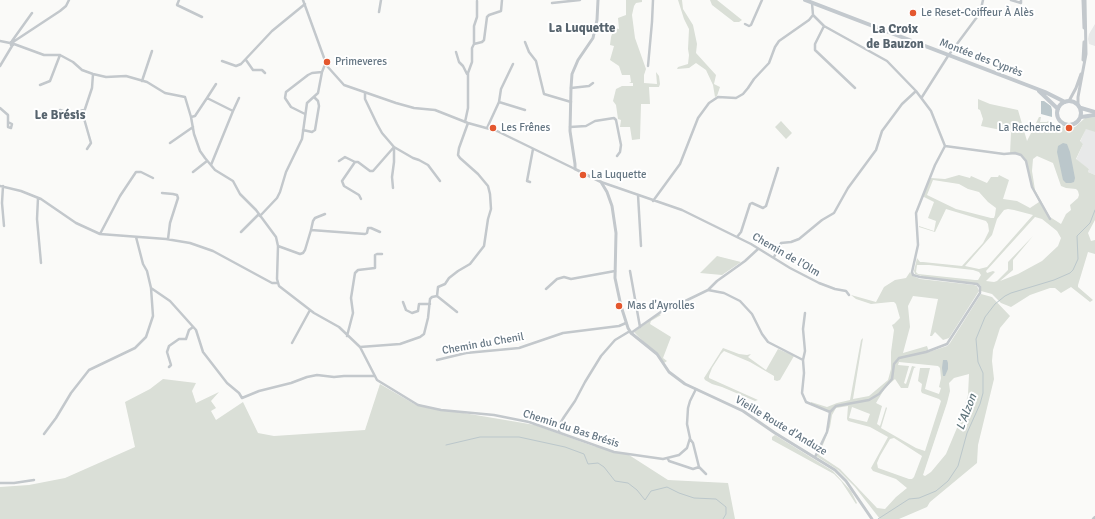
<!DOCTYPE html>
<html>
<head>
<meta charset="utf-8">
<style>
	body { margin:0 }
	canvas { display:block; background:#fafaf8 }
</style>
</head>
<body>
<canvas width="1095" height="519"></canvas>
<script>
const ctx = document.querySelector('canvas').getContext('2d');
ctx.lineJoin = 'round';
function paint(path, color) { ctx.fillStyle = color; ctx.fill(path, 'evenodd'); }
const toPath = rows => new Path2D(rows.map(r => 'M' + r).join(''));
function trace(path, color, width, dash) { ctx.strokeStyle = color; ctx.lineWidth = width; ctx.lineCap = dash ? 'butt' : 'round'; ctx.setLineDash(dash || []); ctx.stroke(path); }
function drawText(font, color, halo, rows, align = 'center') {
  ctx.font = font + ' Signika,sans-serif'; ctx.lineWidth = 4; ctx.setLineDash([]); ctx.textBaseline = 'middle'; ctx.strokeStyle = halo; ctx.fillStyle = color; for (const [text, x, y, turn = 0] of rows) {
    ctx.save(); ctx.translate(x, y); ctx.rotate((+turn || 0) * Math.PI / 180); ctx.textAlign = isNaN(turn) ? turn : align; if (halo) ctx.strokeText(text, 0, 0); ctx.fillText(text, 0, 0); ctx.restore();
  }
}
paint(toPath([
	[1095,24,1095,46,1089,44,1088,39,1089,34],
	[1086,128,1095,132,1095,175,1088,172,1089,169,1076,160,1083,144,1080,142]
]), '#e8e9e9');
paint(toPath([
	[626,0,642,0,642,2,636,3,634,6,632,15,635,38,646,69,644,75,644,83,657,84,656,72,659,76,660,84,659,87,649,87,650,104,641,104,640,139,632,140,630,127,620,127,621,120,618,119,616,105,613,101,616,89,622,86,633,86,633,83,629,83,631,82,630,75,622,75,619,66,610,60,614,46,610,45,611,37,614,28,619,29,618,18,626,15],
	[678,0,682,0,683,9,693,25,697,44,696,53,716,75,714,84,720,87,717,96,715,97,713,85,706,70,696,63,689,68,677,69,678,67,688,64,689,55,688,49,689,29,684,19],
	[710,0,717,0,742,20,739,22,734,22,712,5],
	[978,99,990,104,1018,110,1027,141,1039,117,1041,117,1040,122,1047,122,1048,121,1050,121,1053,122,1056,129,1062,126,1070,128,1075,127,1085,118,1095,117,1095,132,1086,129,1080,141,1083,144,1076,159,1089,169,1088,172,1095,175,1095,220,1088,233,1091,241,1095,240,1095,254,1088,252,1078,285,1078,287,1093,300,1090,302,1071,287,1061,293,1055,288,1050,288,1030,295,1011,307,1001,303,992,294,981,291,981,286,978,284,925,277,915,274,914,271,917,258,920,262,923,262,962,266,983,243,989,231,988,224,986,221,946,209,935,232,919,227,919,226,934,231,936,221,928,218,934,202,922,196,931,178,945,179,959,175,970,178,971,176,987,183,991,177,998,177,999,175,1009,180,1003,199,1017,201,1030,208,1039,202,1034,192,1026,161,1021,155,1010,154,1011,132,981,126,983,119,980,110,978,109],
	[1037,156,1053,163,1061,186,1066,188,1076,189,1078,191,1079,195,1078,198,1070,205,1071,210,1066,214,1061,224,1050,217,1035,190,1032,171,1033,159],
	[933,180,959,184,968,189,979,192,988,202,996,208,995,215,994,218,991,218,956,209,927,195],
	[1008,209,1014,210,1033,215,987,267,979,269,965,266,992,235,997,219,1004,210],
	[1035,217,1042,219,1057,231,1061,238,1058,246,1042,261,1018,274,1000,281,1013,270,1013,260,1033,236,1008,262,1008,270,997,281,994,282,986,281,995,272,993,271,987,273,986,271],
	[917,265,929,265,973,270,979,272,981,275,978,280,975,280,918,274,916,272],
	[781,121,792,133,786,139,775,127],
	[717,256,741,262,722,275,700,273],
	[910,272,913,276,920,279,974,285,977,286,979,291,949,338,943,340,935,332,932,336,930,336,938,299,913,296,908,306,910,327,903,353,927,346,929,352,947,346,950,343,981,294,992,297,1010,316,1000,328,993,350,992,361,994,379,978,445,977,463,930,502,927,507,899,519,880,519,855,487,838,470,816,456,827,432,830,412,811,405,811,402,827,407,837,403,850,400,861,340,863,338,853,399,869,396,888,380,891,369,891,352,894,330,892,325,894,324,900,318,896,304,894,302,891,302,871,304,856,299,851,295,876,302,884,287,895,280,906,278],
	[899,362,938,366,940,368,941,378,939,387,941,388,939,394,925,389,930,368,920,368,918,381,922,384,921,391,922,393,939,399,941,401,925,451,916,448,881,428,887,408,886,407,880,426,877,424,882,406,876,403,885,388,895,379,901,388,908,388,914,368,916,367,912,366,906,384,904,383,909,366,898,365],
	[969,374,968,395,959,423,946,454,931,472,925,476,923,475,947,403,950,391,949,383,954,378],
	[848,406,847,419,848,421,870,427,888,437,871,468,873,471,896,479,907,488,896,497,885,509,877,508,840,469,819,455,830,427,832,415,836,408],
	[852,407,870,414,867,422,849,418],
	[894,438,922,456,914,477,912,479,909,479,878,468,877,463,880,456,890,439],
	[659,314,661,315,651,321,650,324,671,337,663,358,667,361,664,363,634,332],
	[723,348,739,354,747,355,751,354,748,357,766,370,778,349,794,356,780,380,777,381,774,380,774,376,750,362,724,351,721,354,712,368,709,376,709,378,758,400,755,401,722,387,712,384,705,380,704,378],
	[163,379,196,383,192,391,196,403,219,392,211,401,216,408,211,411,216,420,243,402,258,433,274,436,365,430,380,384,416,405,535,425,593,446,629,455,668,480,728,483,735,519,0,519,0,487,29,485,65,478,135,447,125,402,150,389],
	[775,435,833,471,851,491,857,503,856,504,841,481,834,474,772,440,772,437]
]), '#dadfd7');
paint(toPath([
	[1041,101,1044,101,1051,106,1052,110,1052,117,1041,114],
	[1063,143,1067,144,1070,152,1075,178,1074,182,1071,183,1066,183,1063,180,1057,152,1058,146],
	[943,360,947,360,948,363,948,369,945,376,943,376,942,368]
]), '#bbc7cb');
trace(toPath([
	[446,445,480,437,519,437,565,447,584,454,588,464,598,463,604,467,615,481,628,483,637,490,645,500,651,491,667,487,679,493,694,498,716,499,726,507,726,514,723,519],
	[878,519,909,499,919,498,936,491,948,481,958,466,967,433,980,404,983,393,983,373,978,362,976,339,985,317,995,304,1005,296,1011,293,1054,280,1070,273,1073,270,1078,259,1077,236,1090,223,1095,210]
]), '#bbc7cb', 1);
trace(toPath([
	[179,0,177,5,202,17],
	[303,0,327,66,344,85,396,103,414,108,435,110,468,123,497,131,575,169],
	[1011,0,1021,3,1021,0],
	[552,3,580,0],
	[379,12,381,0],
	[745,24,749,26,751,25,762,0],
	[824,26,815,44,815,50,855,88],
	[0,41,10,43],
	[12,41,32,13],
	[11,42,13,42,13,45,11,45,11,42],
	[13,42,60,11,66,6,69,0],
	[525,42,529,52,536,61,544,94,571,102],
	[14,44,44,55,60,55,73,62,82,70,93,74,106,77,126,76,147,82,165,93,185,97,191,117,194,134,200,151,205,158,215,170,233,181,240,194,256,210,276,237,278,246,277,279,279,286,314,313,339,327,360,347,377,380,418,405,441,410,494,415,529,422,614,452,663,459,679,455,687,448,690,438,687,424,688,408,690,401,696,389],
	[474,44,474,26,477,17,477,1],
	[456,52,459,62,463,66,467,74],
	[246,60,253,70,262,70,265,73],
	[222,61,236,66,241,64,272,31,305,4],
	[0,66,12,46],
	[648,66,652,22,653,0],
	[142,81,152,51],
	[40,85,50,81,60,55],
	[571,88,589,86,593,83],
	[365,93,365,99,377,124,382,133,394,147,413,158,419,160,428,165,440,181],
	[922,97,948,56,980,13,983,0],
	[207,98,216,84],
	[499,102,501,89,513,64],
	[0,108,8,115,8,127,11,128,12,124,8,122],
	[60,110,68,113,84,110],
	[233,111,239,98],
	[305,114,291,107,285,98,286,92,308,75,312,73,322,72],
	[191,117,195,116,207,98,233,111,211,165],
	[465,122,468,108,468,73,472,62,472,48,474,44,482,42,484,40,487,17,489,15,501,11,502,0],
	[570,127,586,126,595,121,614,118,616,120,621,145,620,152,617,156],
	[487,128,499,102,525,110],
	[303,130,312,132,315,130,319,106,318,101,314,97],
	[170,143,193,127],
	[945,146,1004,154,1015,153,1021,155,1026,161,1032,187,1050,219],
	[87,149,91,143,83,115,92,88,93,74],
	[339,161,345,157,355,162],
	[193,172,207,161],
	[530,182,527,181,533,149],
	[601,182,682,210,751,244,790,268,819,283,835,289,846,291,849,295],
	[0,186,21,191,41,199,76,223,100,234,166,239,190,243,213,251,272,283,278,283],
	[3,186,2,203,4,226],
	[393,188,392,177,394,162,394,147],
	[162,193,173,194,177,195,178,198,170,223,168,239],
	[638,195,641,246],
	[38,198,37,219,41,263],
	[361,199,359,195,344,186,342,181,355,162,358,162,370,171,373,171,394,147],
	[653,201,680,164,698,118,709,103,718,97,736,98,743,94,748,88,754,79,769,63,775,47,779,41,809,20,813,15],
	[260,216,277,198,280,192,286,172,302,139,307,103,318,93,322,72,326,62],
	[311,230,313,221,315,218,325,214],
	[241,232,259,214],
	[100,234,120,196,136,172,141,172,153,178],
	[136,237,143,264,147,271,151,288,170,301,196,330,203,352,227,383,239,393,242,398,259,391,291,383,307,377,317,375,334,377,344,376,375,376],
	[737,237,741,232,750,204,752,203,763,208,766,206,778,168],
	[278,246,300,254,303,253,305,250,311,230,365,234,367,233,368,228,371,228,380,232],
	[774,257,781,243,791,242,799,239,822,220,834,213,848,188,876,150,882,131,902,104,916,91,887,61,824,26,813,15,812,3],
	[630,271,640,327],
	[546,289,557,279,564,277,571,279,615,271],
	[708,290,724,293,740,301,752,314,762,334,768,342,803,360],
	[403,302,406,310,412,313,418,311,419,304,430,304],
	[457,312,437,296,438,287,445,284,449,278,458,271,470,264,484,246,488,219,491,209,490,194,488,186,478,174,460,158,458,155,459,148,468,123],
	[805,313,803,329,805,351,803,360,804,373,802,393,806,402,830,412,827,432,815,457],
	[631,333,665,309,677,305,708,290,717,281,745,261,758,249],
	[347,336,353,313,351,298,355,273,358,270,375,268,375,255,377,254,382,254],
	[292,343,310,310],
	[360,347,400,344,420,337,424,334,428,318,430,299,432,297,437,296],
	[437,360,466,353,519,348,563,333,619,326,626,323],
	[169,367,171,365,167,352,169,346,179,339,186,339,189,330,193,327],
	[830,412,836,406,869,400,879,394,892,379,894,364,899,358,926,352,947,344,980,293,980,287,977,284,920,277,913,275,912,272,918,245,916,213,935,165,945,146,931,111,916,91],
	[559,432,561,422,564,417,575,401,585,382,601,356,615,340,630,331],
	[44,434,56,418,71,393,89,370,135,348,146,337,153,316,151,288],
	[690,439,693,443,699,467,706,474],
	[668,459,669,461,693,469,699,467],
	[0,483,14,483,34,480],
	[1093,519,1095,517]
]), '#c3c8cc', 2.5);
trace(toPath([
	[598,0,597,20,593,38,578,60,572,74,571,88,570,131,575,164,575,169,601,182,607,192,612,206,616,233,615,278,621,306,628,328,631,333,657,354,669,372,685,384,743,411,775,433,835,470,846,481,872,519],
	[1083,0,1084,28],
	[1083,60,1084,42],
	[1069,101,1076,88,1081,74],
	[1078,105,1078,97,1086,54,1085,0]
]), '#c3c8cc', 3);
trace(toPath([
	[805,0,1045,92,1065,102],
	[1039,91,1058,109],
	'1057 113a12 12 0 1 1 24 0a12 12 0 1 1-24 0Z',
	[1081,108,1095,112],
	[1081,117,1095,115]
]), '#c3c9ce', 4);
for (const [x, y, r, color] of [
	[913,13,4,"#e4572e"],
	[327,62,4,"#e4572e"],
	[493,128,4,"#e4572e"],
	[1069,128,4,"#e4572e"],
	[583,175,4,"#e4572e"],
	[619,306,4,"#e4572e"]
]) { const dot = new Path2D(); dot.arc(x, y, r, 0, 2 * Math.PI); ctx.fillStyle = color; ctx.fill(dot); trace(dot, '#fff', 1.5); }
drawText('11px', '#657683', '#fff', [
	["Le Reset-Coiffeur À Alès",921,13],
	["Primeveres",335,62],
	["Les Frênes",501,128],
	["La Recherche",1061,128,"right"],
	["La Luquette",591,175],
	["Mas d'Ayrolles",627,306]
], 'left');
drawText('11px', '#657683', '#fff', [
	["Montée des Cyprès",981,58,21],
	["Chemin de l'Olm",786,255,30],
	["Chemin du Chenil",483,344,-10],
	["Vieille Route d'Anduze",781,426,31],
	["Chemin du Bas Brésis",571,429,18]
]);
drawText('italic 12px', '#60757c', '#fff', [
	["L'Alzon",967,412,-69]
]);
drawText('bold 13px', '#57646e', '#fff', [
	["La Luquette",582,29],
	["La Croix",895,30],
	["de Bauzon",895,45],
	["Le Brésis",60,116]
]);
</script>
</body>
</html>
